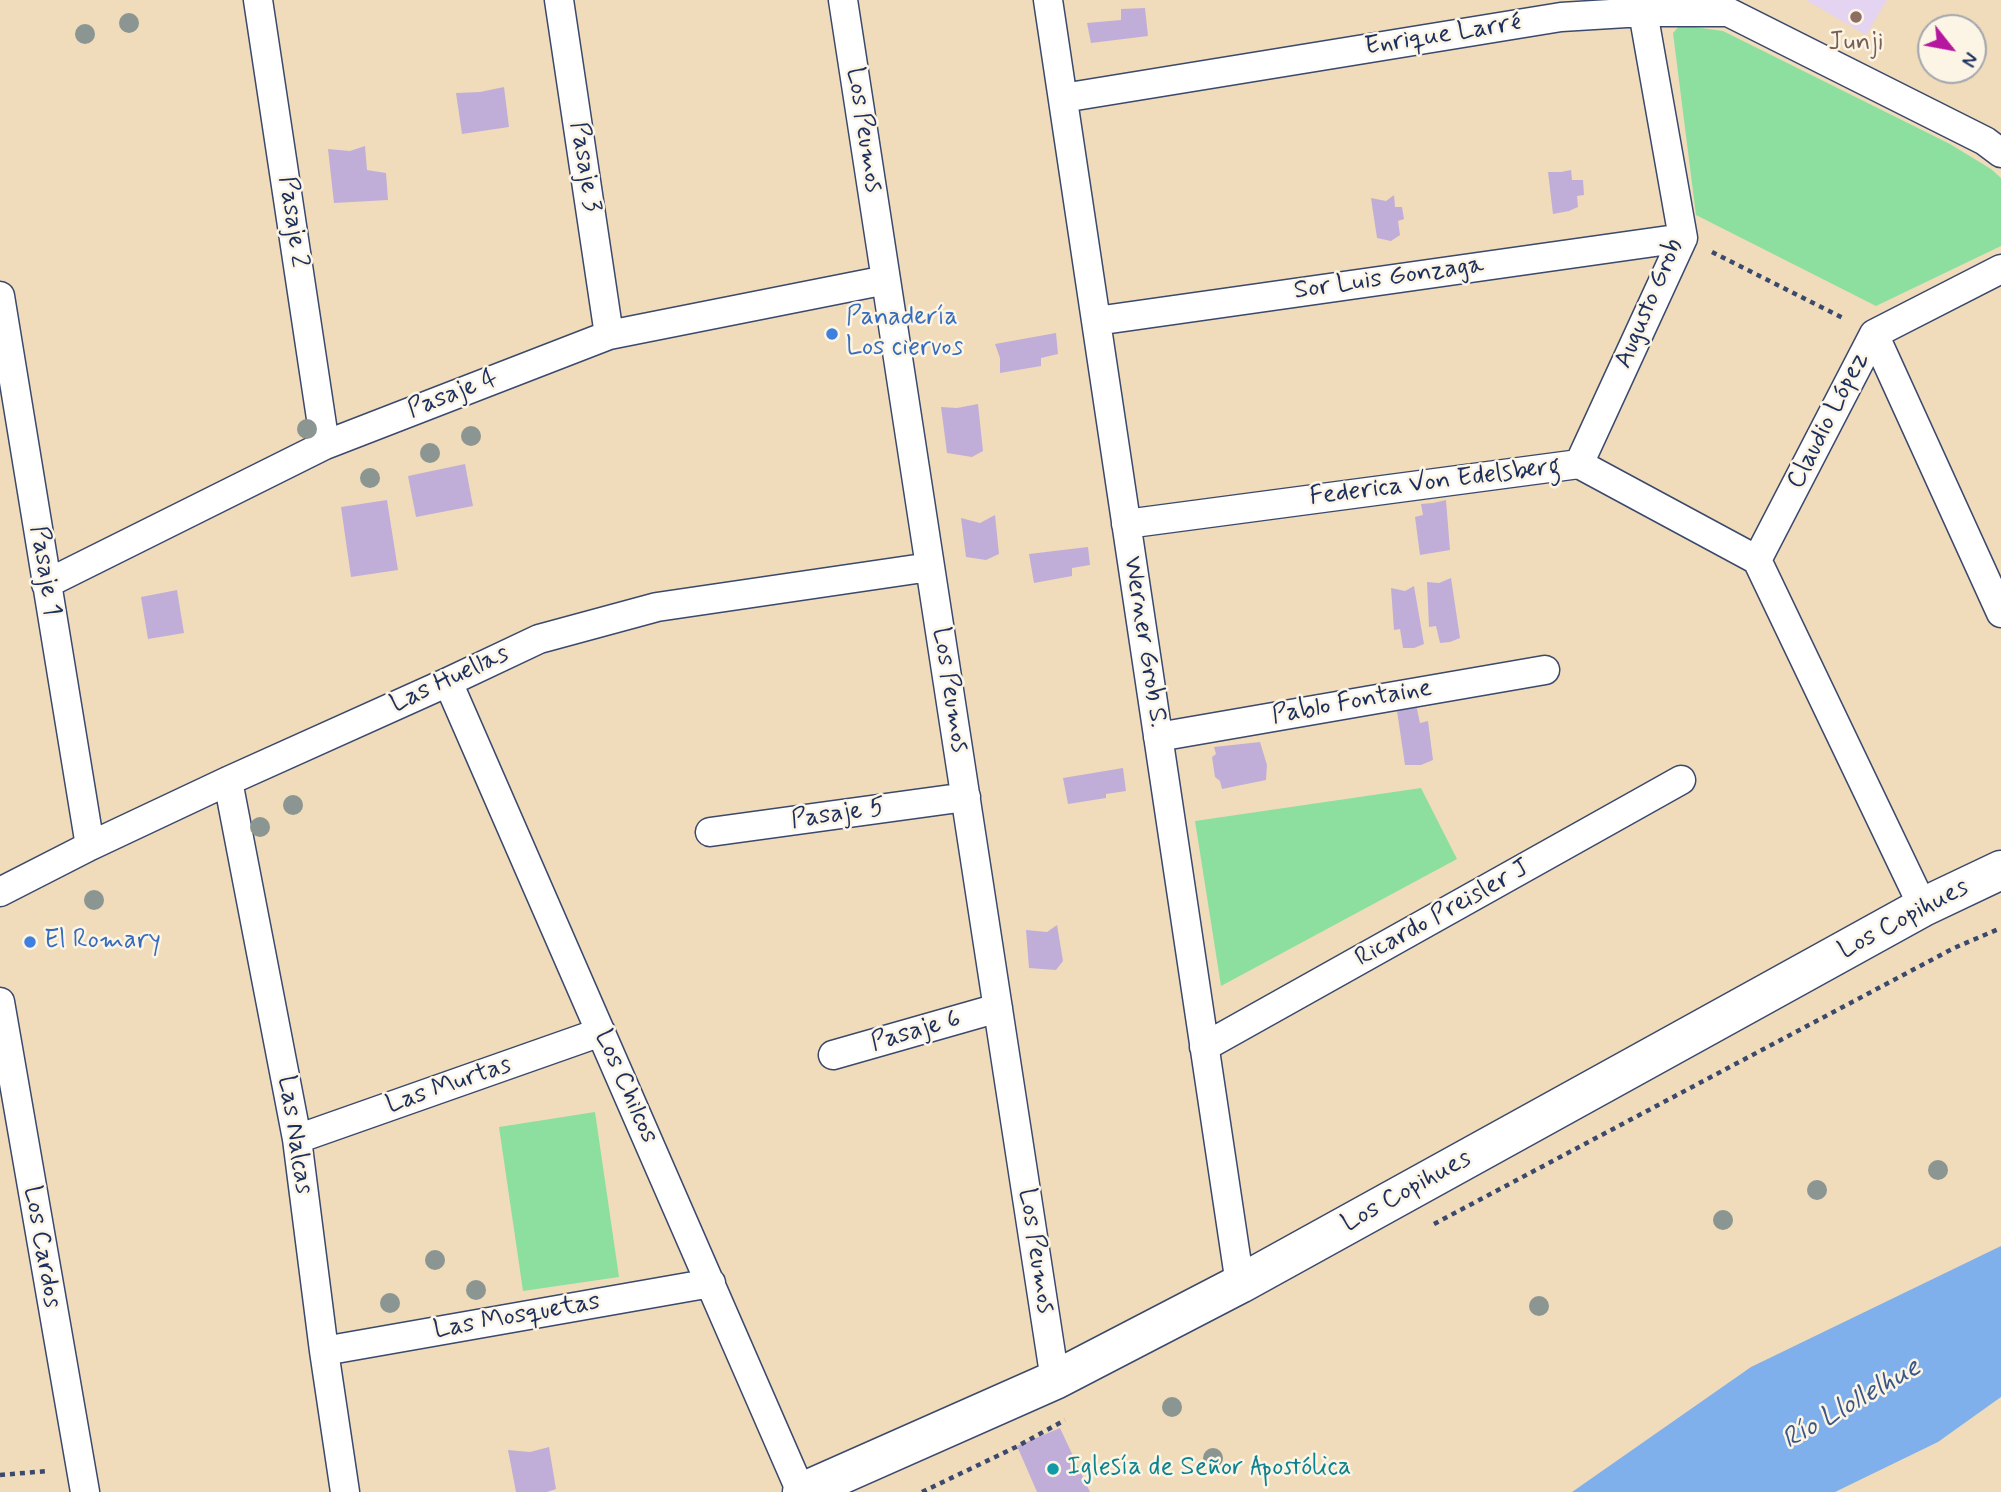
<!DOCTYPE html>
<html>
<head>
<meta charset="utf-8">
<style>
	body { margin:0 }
	#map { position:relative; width:2001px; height:1492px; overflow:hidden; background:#f0dcbb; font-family:Mynerve,sans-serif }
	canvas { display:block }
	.north { position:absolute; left:1917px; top:14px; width:70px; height:70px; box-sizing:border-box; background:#fcf5e5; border:2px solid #a2a6af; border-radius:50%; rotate:121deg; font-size:19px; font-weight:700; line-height:28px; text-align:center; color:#1b2f5e }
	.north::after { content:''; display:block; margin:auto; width:24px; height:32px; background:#b5179e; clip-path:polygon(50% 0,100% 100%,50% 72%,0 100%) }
</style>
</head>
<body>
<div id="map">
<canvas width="2001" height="1492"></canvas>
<div class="north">N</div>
</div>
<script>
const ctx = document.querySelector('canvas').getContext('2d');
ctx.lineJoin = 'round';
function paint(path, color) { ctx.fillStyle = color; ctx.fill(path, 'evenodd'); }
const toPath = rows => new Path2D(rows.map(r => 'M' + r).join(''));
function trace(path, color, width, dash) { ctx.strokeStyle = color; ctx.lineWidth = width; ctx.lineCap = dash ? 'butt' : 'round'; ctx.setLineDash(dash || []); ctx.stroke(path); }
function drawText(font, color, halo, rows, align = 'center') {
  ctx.font = font + ' Mynerve,sans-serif'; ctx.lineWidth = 5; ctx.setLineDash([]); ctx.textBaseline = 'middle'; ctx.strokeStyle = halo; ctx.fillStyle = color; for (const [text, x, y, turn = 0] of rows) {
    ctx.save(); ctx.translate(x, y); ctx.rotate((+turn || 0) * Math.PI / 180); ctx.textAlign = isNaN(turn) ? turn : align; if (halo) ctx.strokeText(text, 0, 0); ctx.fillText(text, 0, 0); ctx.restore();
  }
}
paint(toPath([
	[1806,0,1887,0,1866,35]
]), '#e4d3f1');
paint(toPath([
	[1680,25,1723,31,1950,144,1991,169,2001,178,2001,246,1876,306,1696,215,1673,33],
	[1421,788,1457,859,1221,986,1195,821],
	[595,1112,619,1277,523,1291,499,1127]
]), '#8ddf9f');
paint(toPath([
	[2001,1246,2001,1397,1938,1442,1835,1492,1572,1492,1751,1367]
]), '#80b0eb');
paint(toPath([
	[1145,8,1148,36,1091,43,1087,23,1121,20,1121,9],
	[504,87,509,127,462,134,456,93,480,92],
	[365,146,367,170,386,173,388,200,334,203,328,149,350,151],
	[1571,170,1572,180,1583,180,1584,195,1577,196,1578,207,1569,211,1553,214,1548,172,1561,172],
	[1394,195,1395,207,1402,207,1404,219,1398,221,1400,235,1391,241,1377,238,1371,198,1386,201],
	[1056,333,1058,354,1041,358,1041,366,1000,373,1000,358,995,344],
	[978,404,983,451,972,457,947,453,941,407,957,408],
	[465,464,473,506,416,517,408,476],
	[387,500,398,570,351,577,341,507],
	[1446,500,1450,550,1420,555,1415,517,1423,515,1421,504,1433,503],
	[995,515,999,554,986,560,966,557,961,518,980,523],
	[1088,547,1090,565,1072,568,1072,576,1034,583,1029,554],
	[1451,578,1460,638,1450,642,1440,643,1436,626,1429,627,1427,582,1439,583],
	[1414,586,1424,644,1414,648,1403,648,1400,629,1394,630,1391,588,1405,591],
	[177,590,184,633,148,639,141,597],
	[1396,704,1416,704,1420,723,1428,721,1433,760,1421,765,1405,765],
	[1260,742,1267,765,1266,780,1222,789,1220,781,1215,777,1212,757,1216,754,1214,747],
	[1123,768,1126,791,1106,794,1106,798,1068,804,1063,778],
	[1057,925,1063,961,1056,970,1029,968,1026,930,1047,932],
	[1060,1428,1090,1492,1037,1492,1017,1446],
	[549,1447,556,1489,547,1492,516,1492,508,1450,530,1452]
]), '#c0aed8');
const street = toPath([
	[258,0,325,445],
	[559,0,609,335],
	[843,0,1055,1380],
	[1048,0,1240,1284],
	[1063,98,1561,17,1643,12,1728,12,1985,141,2001,153],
	[0,296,90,846],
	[1096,321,1683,238],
	[1874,334,2001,613],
	[1579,464,1683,238,1643,12],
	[1126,524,1579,464,1757,560,1923,907],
	[1757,560,1874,334,2001,269],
	[46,584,325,445,609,335,886,280],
	[448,682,801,1492],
	[1158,737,1545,670],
	[228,781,297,1139,324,1351,345,1492],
	[710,832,966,797],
	[0,892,90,846,228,781,448,682,539,639,657,607,930,567],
	[0,1002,85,1492],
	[1204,1047,1681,780],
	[833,1055,998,1008],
	[297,1139,601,1032],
	[324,1351,711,1283]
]);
const secondary = toPath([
	[802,1492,1055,1380,1240,1284,1923,907,2001,870]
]);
trace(street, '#3b496c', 31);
trace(secondary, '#3b496c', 41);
trace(toPath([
	[1712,252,1845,319],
	[1434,1224,1954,948,2001,928],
	[0,1475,48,1471],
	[922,1492,1016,1447,1065,1420]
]), '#3b496c', 4.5, [5, 5]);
trace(street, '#fff', 28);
trace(secondary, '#fff', 38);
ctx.fillStyle = '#8b9591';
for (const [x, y] of [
	[129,23],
	[85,34],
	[307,429],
	[471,436],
	[430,453],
	[370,478],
	[293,805],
	[260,827],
	[94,900],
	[1938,1170],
	[1817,1190],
	[1723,1220],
	[435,1260],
	[476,1290],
	[390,1303],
	[1539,1306],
	[1172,1407],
	[1213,1458]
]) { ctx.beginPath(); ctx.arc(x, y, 10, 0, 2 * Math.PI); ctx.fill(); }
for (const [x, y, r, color] of [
	[1856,17,7,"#8d6e63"],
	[832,334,7,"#3f7fe0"],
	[30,942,7,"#3f7fe0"],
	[1053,1469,7,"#0f9aa8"]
]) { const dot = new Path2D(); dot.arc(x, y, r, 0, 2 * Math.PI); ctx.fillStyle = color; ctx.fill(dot); trace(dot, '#fcf5e5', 2.5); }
drawText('26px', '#1b2f5e', '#fcf5e5', [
	["Enrique Larré",1443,36,-9],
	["Los Peumos",863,130,81],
	["Pasaje 3",584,167,81],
	["Pasaje 2",292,222,82],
	["Sor Luis Gonzaga",1389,279,-8],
	["Augusto Grob",1650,304,-67],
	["Pasaje 4",453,395,-21],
	["Claudio López",1829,421,-63],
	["Federica Von Edelsberg",1435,483,-7],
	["Pasaje 1",44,571,81],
	["Werner Grob S.",1144,642,81],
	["Las Huellas",450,680,-25],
	["Los Peumos",949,690,81],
	["Pablo Fontaine",1352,703,-10],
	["Pasaje 5",838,815,-8],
	["Ricardo Preisler J",1443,914,-29],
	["Los Copihues",1904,920,-28],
	["Pasaje 6",916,1032,-16],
	["Las Murtas",449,1086,-19],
	["Los Chilcos",625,1087,66],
	["Las Nalcas",294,1135,81],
	["Los Copihues",1407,1192,-29],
	["Los Cardos",41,1247,80],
	["Los Peumos",1035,1251,81],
	["Las Mosquetas",517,1317,-10]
]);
drawText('26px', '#785e54', '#fcf5e5', [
	["Junji",1856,44]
]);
drawText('26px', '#366cbe', '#fcf5e5', [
	["Panadería",846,319],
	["Los ciervos",846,349],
	["El Romary",44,942]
], 'left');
drawText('26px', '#0d838f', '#fcf5e5', [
	["Iglesía de Señor Apostólica",1067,1469]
], 'left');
drawText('italic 28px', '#395688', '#fcf5e5', [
	["Río Llollelhue",1852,1405,-30]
]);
</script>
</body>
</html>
